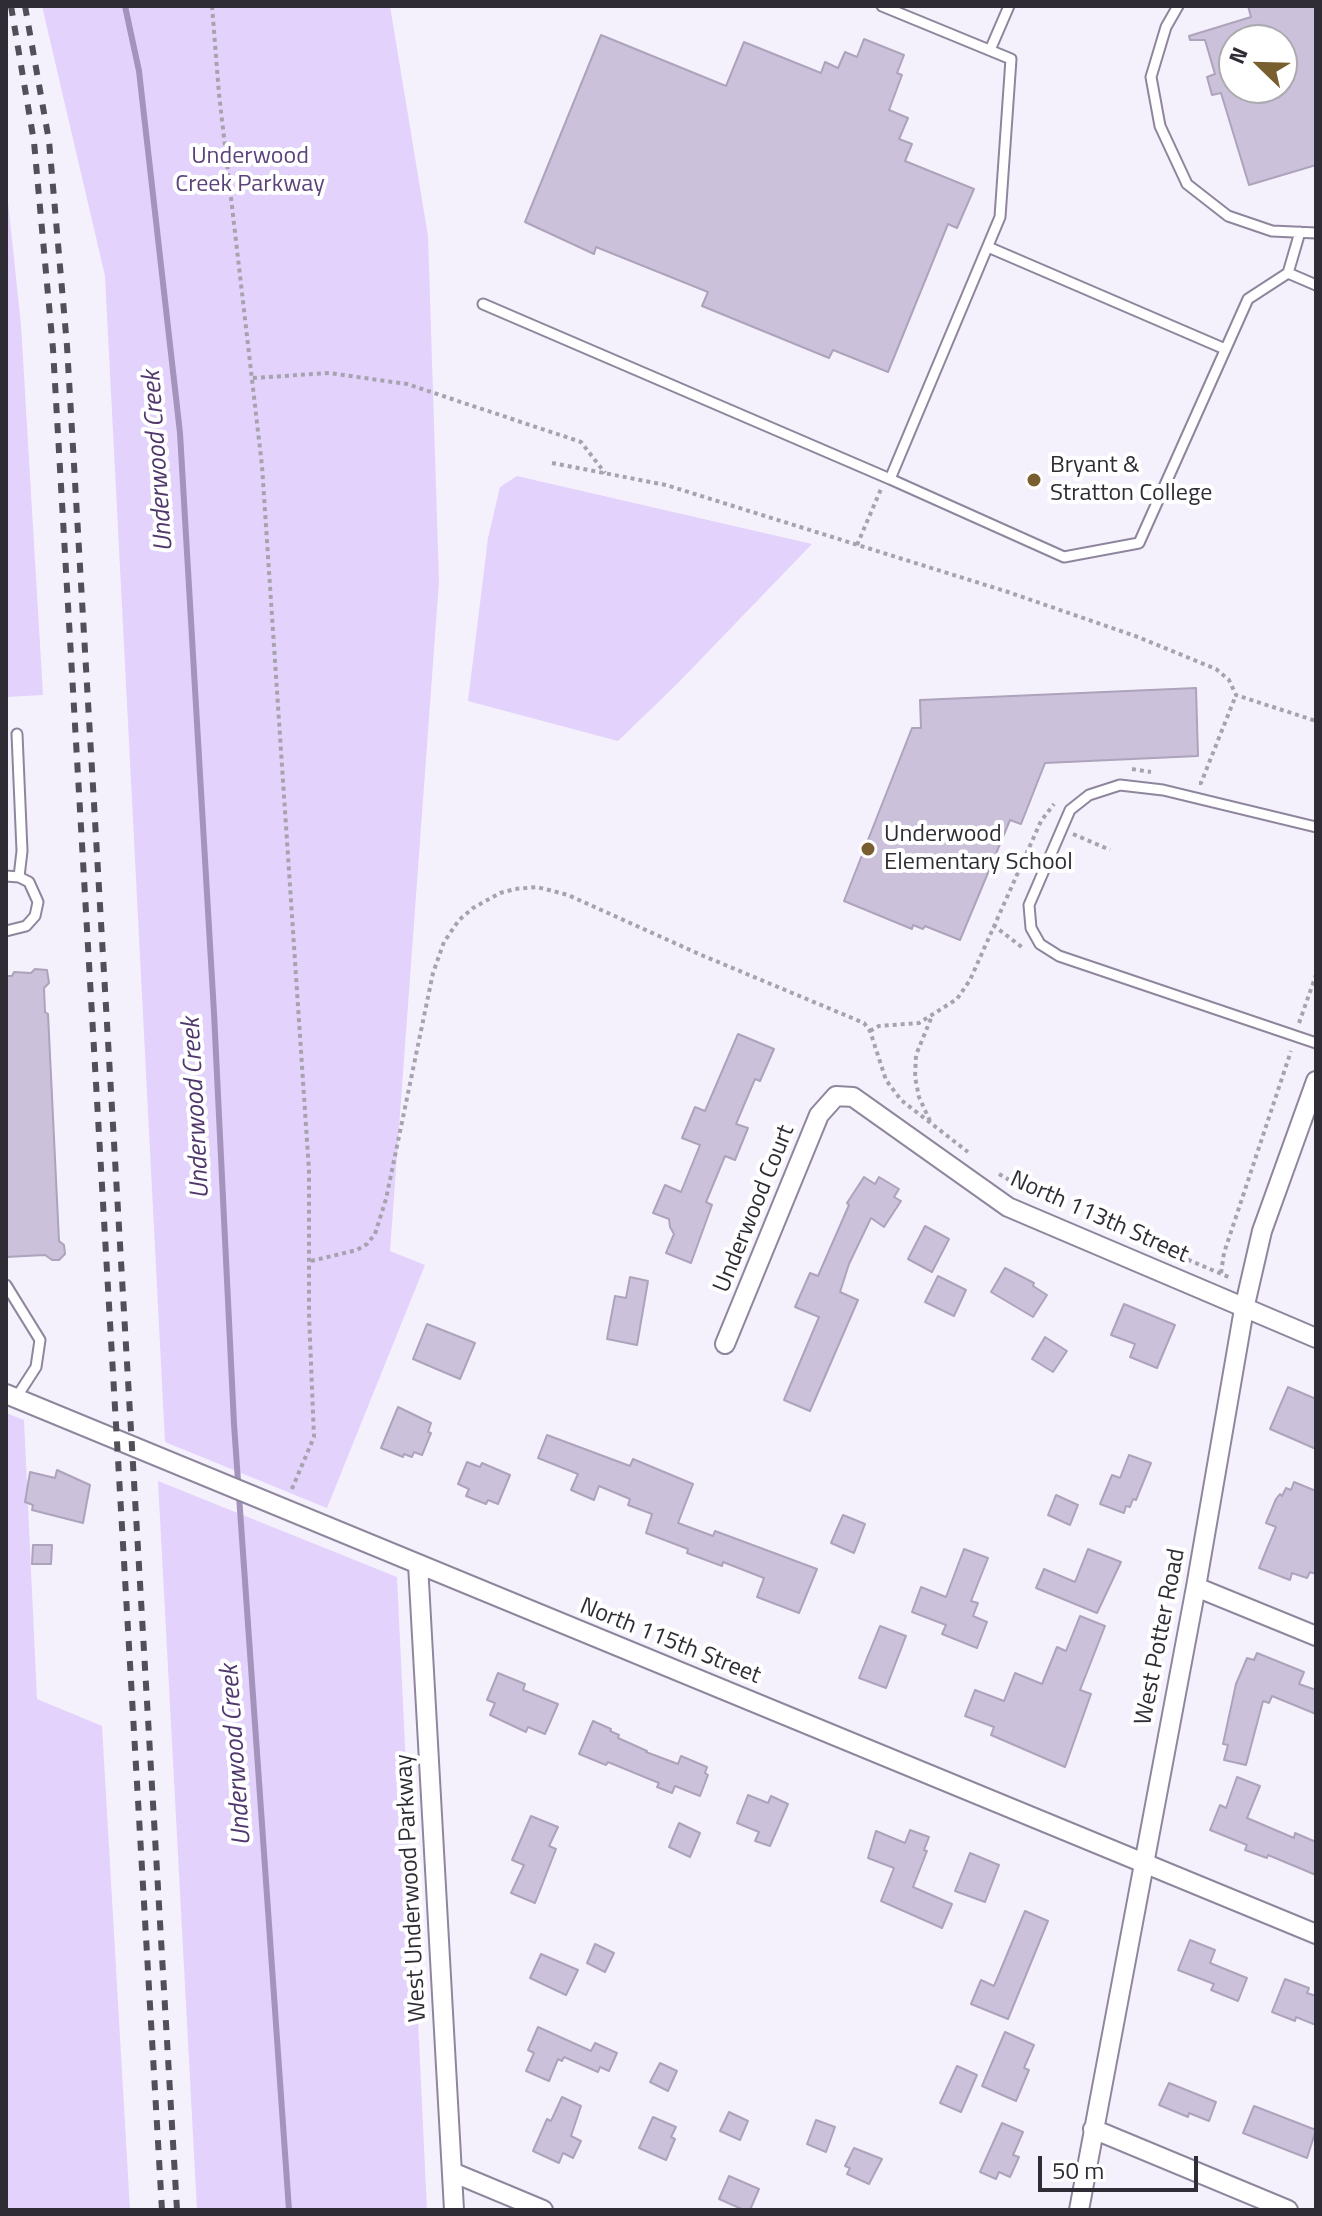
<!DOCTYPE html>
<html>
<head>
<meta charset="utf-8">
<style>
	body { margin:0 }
	#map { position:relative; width:1322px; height:2216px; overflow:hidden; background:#f5f1fc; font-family:"Titillium Web",sans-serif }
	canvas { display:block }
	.frame { position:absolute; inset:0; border:8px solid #302c36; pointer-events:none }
	.north { position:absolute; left:1218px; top:24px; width:80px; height:80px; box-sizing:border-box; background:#fff; border:2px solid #acabaf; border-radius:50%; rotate:293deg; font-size:22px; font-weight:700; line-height:32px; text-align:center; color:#302c36 }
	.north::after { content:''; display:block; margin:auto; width:28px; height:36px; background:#795e30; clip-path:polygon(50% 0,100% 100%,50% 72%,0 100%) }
	.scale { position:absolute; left:1038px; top:2156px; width:160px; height:36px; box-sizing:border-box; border:4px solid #302c36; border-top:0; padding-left:10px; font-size:24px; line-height:28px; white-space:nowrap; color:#302c36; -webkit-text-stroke:6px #fff; paint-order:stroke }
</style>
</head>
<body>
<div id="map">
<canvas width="1322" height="2216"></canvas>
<div class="frame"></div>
<div class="north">N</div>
<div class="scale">50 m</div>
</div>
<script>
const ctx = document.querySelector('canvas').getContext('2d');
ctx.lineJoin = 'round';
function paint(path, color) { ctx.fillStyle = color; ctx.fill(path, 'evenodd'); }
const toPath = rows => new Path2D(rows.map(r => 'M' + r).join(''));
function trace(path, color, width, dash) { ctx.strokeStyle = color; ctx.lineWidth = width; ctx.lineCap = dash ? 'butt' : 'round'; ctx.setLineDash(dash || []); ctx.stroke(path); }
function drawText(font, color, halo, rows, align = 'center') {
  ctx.font = font + ' "Titillium Web",sans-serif'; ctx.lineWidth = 8; ctx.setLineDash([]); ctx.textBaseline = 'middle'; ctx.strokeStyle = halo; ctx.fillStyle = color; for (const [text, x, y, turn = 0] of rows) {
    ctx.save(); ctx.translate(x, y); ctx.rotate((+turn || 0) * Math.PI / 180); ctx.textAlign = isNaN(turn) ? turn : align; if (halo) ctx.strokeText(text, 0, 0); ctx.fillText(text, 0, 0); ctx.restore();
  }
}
paint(toPath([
	[42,6,390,6,428,236,439,581,390,1251,425,1265,327,1508,165,1442,105,276],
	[6,183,21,325,43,695,6,697],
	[517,476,812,544,677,684,618,741,468,701,488,538,500,487],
	[6,1413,24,1420,37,1699,102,1726,130,2210,6,2210],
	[158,1481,397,1577,427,2210,197,2210]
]), '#e3d2fc');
trace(toPath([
	[125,6,139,71,180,433,214,1013,234,1424,289,2210]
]), '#a494bc', 6);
const building = toPath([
	[1248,6,1316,6,1316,165,1249,185,1221,93,1212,95,1207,77,1215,74,1205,40,1190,40,1189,36,1251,17,1248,6],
	[1234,40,1282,40,1282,88,1234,88,1234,40],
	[601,35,726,86,744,42,821,73,825,62,838,68,845,52,857,57,864,39,904,55,897,73,902,75,889,110,908,118,899,139,912,144,905,161,974,189,957,228,948,224,888,372,833,350,829,358,702,306,708,292,596,247,594,254,525,222,601,35],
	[1196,688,1198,756,1045,763,1021,824,1010,820,960,940,925,926,923,929,913,925,912,929,844,901,912,728,921,728,920,700,1196,688],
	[35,969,47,970,49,983,44,988,45,1012,48,1014,59,1241,64,1245,65,1254,59,1260,52,1260,45,1255,6,1257,6,976,12,976,14,972,31,973,35,969],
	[738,1034,774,1049,760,1081,755,1079,736,1124,748,1128,735,1160,725,1156,706,1202,712,1205,691,1263,666,1253,674,1234,670,1227,669,1219,653,1213,665,1185,681,1192,700,1145,682,1138,695,1107,705,1111,738,1034],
	[864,1177,875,1184,879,1177,899,1189,894,1197,901,1201,884,1227,871,1218,849,1264,840,1292,858,1300,810,1411,784,1400,819,1317,795,1307,810,1273,818,1276,849,1205,847,1203,864,1177],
	[925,1226,949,1239,932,1272,908,1259,925,1226],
	[1005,1268,1034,1283,1033,1286,1047,1295,1033,1317,991,1292,1005,1268],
	[938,1276,966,1290,954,1316,925,1302,938,1276],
	[630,1277,648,1281,637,1345,607,1339,615,1296,626,1298,630,1277],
	[1124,1304,1175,1325,1157,1368,1130,1357,1135,1344,1111,1335,1124,1304],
	[427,1324,475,1343,460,1379,413,1359,427,1324],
	[1045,1337,1067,1351,1053,1372,1032,1359,1045,1337],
	[1288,1387,1316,1399,1316,1449,1270,1429,1288,1387],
	[398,1407,431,1423,428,1432,431,1433,422,1455,414,1452,412,1457,404,1454,403,1457,381,1448,398,1407],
	[547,1435,630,1466,633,1459,693,1484,678,1523,713,1536,715,1531,817,1569,799,1613,757,1597,764,1578,723,1562,722,1566,687,1553,688,1549,646,1533,652,1514,628,1505,630,1499,599,1486,594,1500,571,1490,578,1474,538,1458,547,1435],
	[1129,1455,1151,1463,1136,1500,1133,1499,1130,1507,1126,1506,1124,1513,1100,1504,1112,1475,1120,1478,1129,1455],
	[467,1462,480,1467,482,1463,510,1475,498,1504,488,1500,486,1504,466,1496,469,1489,458,1484,467,1462],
	[57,1470,90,1485,83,1523,32,1510,33,1505,25,1502,30,1472,55,1478,57,1470],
	[1294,1482,1316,1491,1316,1574,1310,1572,1307,1578,1292,1573,1290,1580,1259,1568,1276,1527,1266,1523,1276,1499,1280,1494,1282,1496,1286,1488,1291,1490,1294,1482],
	[1056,1495,1078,1505,1070,1525,1048,1515,1056,1495],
	[843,1515,865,1524,854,1553,831,1543,843,1515],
	[33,1545,52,1545,51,1564,32,1564,33,1545],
	[964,1549,988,1558,971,1601,978,1603,973,1616,987,1622,977,1648,942,1634,946,1625,912,1612,921,1587,946,1597,964,1549],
	[1088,1549,1121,1562,1097,1613,1036,1588,1044,1569,1075,1582,1088,1549],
	[1080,1616,1105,1626,1080,1690,1091,1694,1065,1767,991,1735,994,1727,965,1716,975,1690,1004,1701,1015,1673,1042,1684,1057,1647,1066,1651,1080,1616],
	[880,1626,906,1636,886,1688,859,1678,880,1626],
	[1257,1653,1304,1672,1299,1684,1316,1690,1316,1714,1272,1696,1269,1703,1263,1701,1246,1765,1224,1760,1228,1745,1223,1744,1236,1684,1247,1658,1254,1660,1257,1653],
	[498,1673,525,1684,523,1690,558,1704,545,1734,528,1727,526,1732,490,1715,495,1703,487,1700,498,1673],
	[593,1721,611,1729,610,1731,619,1735,618,1738,647,1751,646,1752,678,1764,681,1756,707,1767,705,1773,708,1775,700,1796,675,1786,672,1793,657,1787,659,1783,608,1762,606,1765,579,1754,593,1721],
	[1237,1777,1260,1786,1247,1818,1294,1838,1295,1833,1316,1842,1316,1875,1268,1855,1267,1858,1245,1850,1247,1845,1210,1830,1220,1805,1226,1808,1237,1777],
	[748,1795,768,1803,771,1796,788,1804,770,1846,755,1841,759,1832,737,1823,748,1795],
	[531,1816,558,1827,549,1846,556,1849,535,1903,511,1893,524,1865,512,1860,531,1816],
	[679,1823,700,1833,690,1857,669,1847,679,1823],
	[910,1830,929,1837,924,1850,927,1851,913,1887,952,1904,942,1928,881,1901,894,1868,868,1858,876,1831,905,1843,910,1830],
	[970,1853,999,1865,985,1902,955,1891,970,1853],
	[1025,1911,1048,1921,1008,2019,971,2004,981,1980,994,1986,1025,1911],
	[1190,1940,1215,1950,1210,1963,1247,1978,1238,2001,1211,1990,1214,1984,1178,1970,1190,1940],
	[595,1944,614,1953,605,1972,587,1963,595,1944],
	[541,1954,578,1970,566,1995,530,1978,541,1954],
	[1285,1979,1309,1988,1307,1993,1316,1996,1316,2025,1296,2017,1295,2021,1272,2012,1285,1979],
	[538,2027,591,2051,595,2043,617,2053,609,2071,600,2067,598,2072,564,2057,562,2061,558,2059,549,2081,526,2071,534,2053,528,2050,538,2027],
	[1005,2032,1034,2045,1024,2068,1029,2070,1016,2101,982,2086,1005,2032],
	[660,2063,677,2071,668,2091,650,2082,660,2063],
	[957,2066,977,2075,961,2112,940,2103,957,2066],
	[1169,2083,1216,2102,1209,2121,1189,2113,1188,2117,1159,2105,1169,2083],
	[562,2097,581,2106,571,2136,581,2141,573,2158,563,2153,559,2163,533,2151,547,2119,551,2121,562,2097],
	[1254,2106,1316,2130,1307,2158,1243,2133,1254,2106],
	[729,2112,748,2121,740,2140,720,2131,729,2112],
	[653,2117,676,2127,671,2137,675,2139,666,2160,639,2148,653,2117],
	[816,2120,835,2127,826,2152,807,2144,816,2120],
	[1002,2123,1023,2132,1013,2155,1019,2157,1010,2177,999,2172,996,2179,980,2172,1002,2123],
	[854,2148,882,2159,869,2184,847,2174,850,2168,845,2166,854,2148],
	[729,2176,759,2189,750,2210,744,2210,719,2199,729,2176]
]);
paint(building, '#cbc1db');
trace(building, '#ada3bb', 2);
const service = toPath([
	[882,6,1011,59,1000,217,890,479,1064,557,1139,543,1248,299,1288,273,1316,285],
	[1178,6,1166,27,1151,77,1160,126,1187,184,1228,216,1272,231,1316,233],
	[990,50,1009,6],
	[988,247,1225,349],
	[1288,273,1300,232],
	[483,304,890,479],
	[17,734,22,851,19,877],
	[1316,827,1163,790,1120,785,1089,795,1070,810,1029,905,1031,928,1040,944,1059,956,1316,1043],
	[6,876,19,877,29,882,38,902,35,916,26,926,6,931],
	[6,1285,40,1340,36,1367,16,1398]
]);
const minor = toPath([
	[725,1344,819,1115,836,1096,853,1097,1008,1207,1316,1338],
	[6,1394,1316,1934],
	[418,1564,454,2210],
	[1196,1587,1316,1636],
	[1093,2129,1288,2210],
	[452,2172,543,2210],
	[1079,2210,1196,1587,1244,1309,1262,1231,1316,1081]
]);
trace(service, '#8f869e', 13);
trace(minor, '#8f869e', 22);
trace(toPath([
	[212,6,219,94,262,466,309,1171,309,1314,314,1437,291,1491],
	[253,378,329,373,407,384,581,442,605,473],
	[552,463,666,485,1008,592,1138,637,1216,669,1229,680,1236,695,1316,721],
	[857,545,881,489],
	[1132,769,1151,772],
	[1199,783,1201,783,1236,695],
	[1073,834,1110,850],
	[993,925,1023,948],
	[1299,1023,1316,975],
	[870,1031,879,1026,919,1023,957,999,970,980,1041,821,1054,804],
	[930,1121,919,1097,915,1077,916,1055,932,1016],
	[999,1174,1039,1197],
	[1151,1244,1231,1278],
	[311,1261,357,1250,367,1244,375,1234,386,1199,433,973,444,942,459,920,473,908,500,893,515,889,537,887,568,895,699,954,864,1023,870,1031,886,1080,901,1100,968,1152],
	[1221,1273,1224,1253,1291,1051]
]), '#a7a3ae', 4, [4, 4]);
trace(service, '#fff', 9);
trace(minor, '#fff', 18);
trace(toPath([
	[11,6,34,142,53,349,162,2210],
	[25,6,49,141,67,346,177,2210]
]), '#534f59', 6, [10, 10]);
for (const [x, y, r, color] of [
	[1034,480,8,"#795e30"],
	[868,849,8,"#795e30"]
]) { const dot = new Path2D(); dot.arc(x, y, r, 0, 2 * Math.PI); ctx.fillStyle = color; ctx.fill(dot); trace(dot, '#fff', 3); }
drawText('24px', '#5c447a', '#fff', [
	["Underwood",250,157],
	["Creek Parkway",250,185]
]);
drawText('24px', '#302c36', '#fff', [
	["Bryant &",1050,466],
	["Stratton College",1050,494],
	["Underwood",884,835],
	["Elementary School",884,863]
], 'left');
drawText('24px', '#302c36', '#fff', [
	["Underwood Court",755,1209,-68],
	["North 113th Street",1099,1218,24],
	["West Potter Road",1161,1637,-79],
	["North 115th Street",670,1642,22],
	["West Underwood Parkway",412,1888,-93]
]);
drawText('italic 26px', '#50386d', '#fff', [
	["Underwood Creek",159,461,-94],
	["Underwood Creek",197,1108,-93],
	["Underwood Creek",237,1755,-94]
]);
</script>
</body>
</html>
